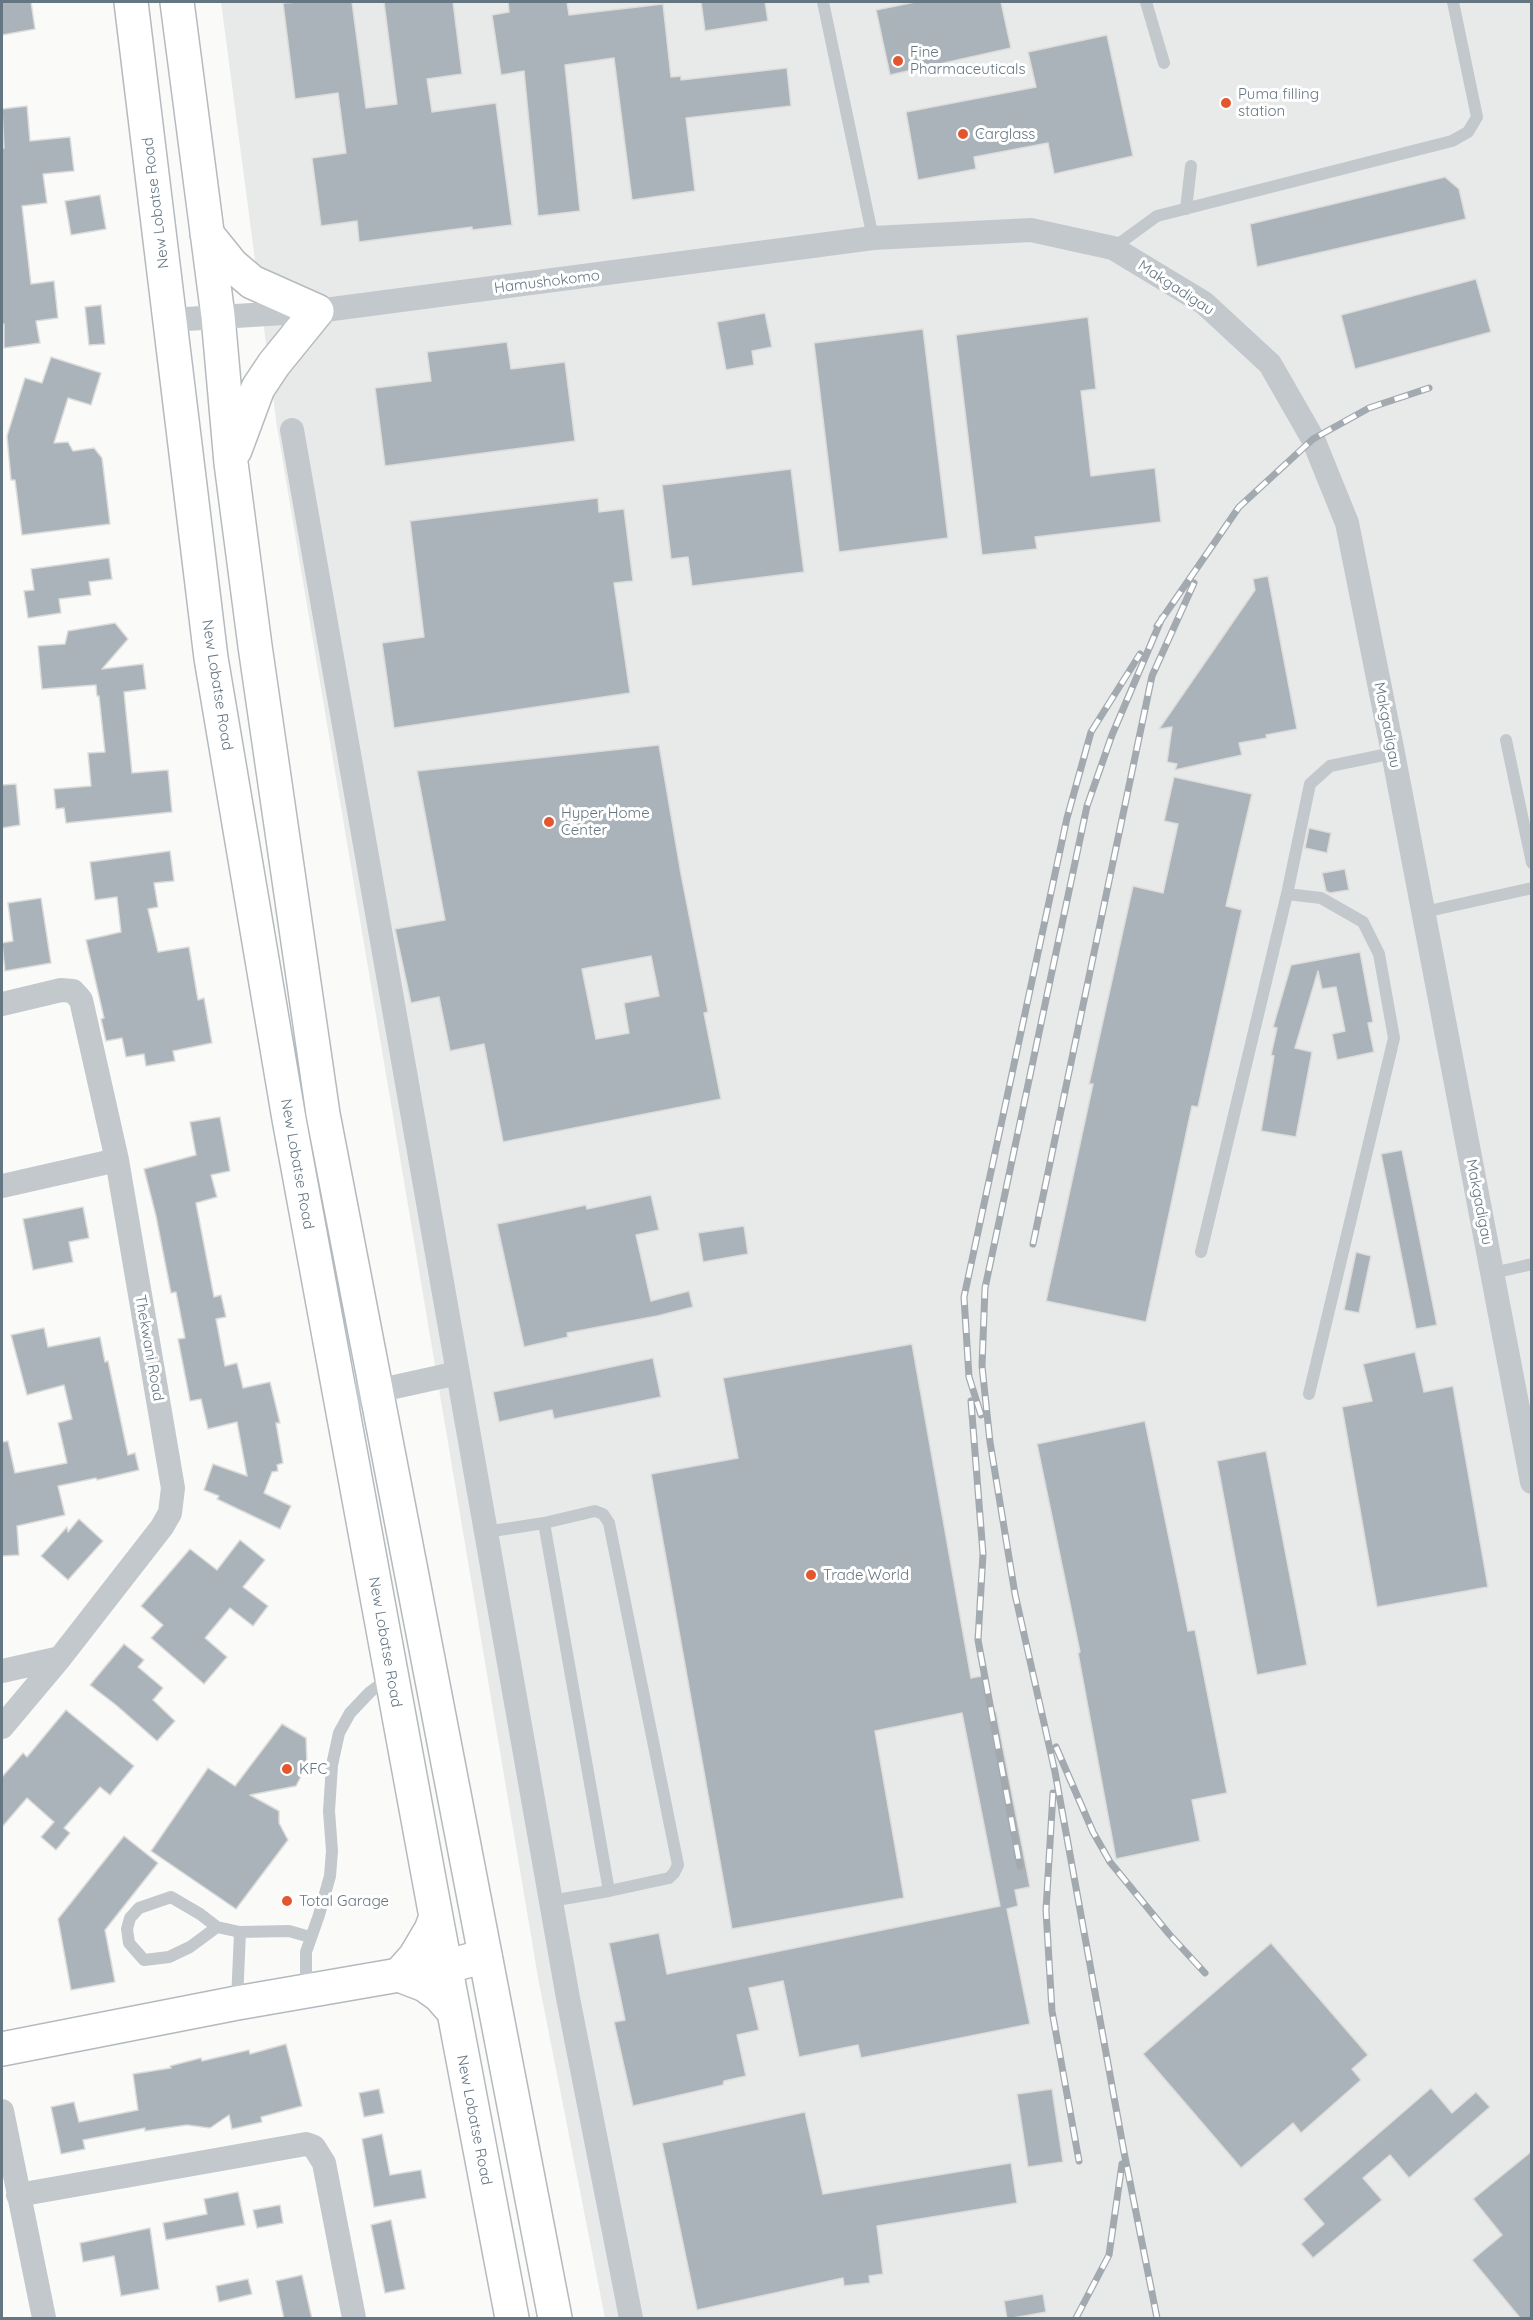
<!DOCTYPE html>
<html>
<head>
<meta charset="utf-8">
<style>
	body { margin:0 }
	#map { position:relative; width:1533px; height:2320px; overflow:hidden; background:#fafaf8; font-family:Quicksand,sans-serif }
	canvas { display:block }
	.frame { position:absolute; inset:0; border:3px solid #657683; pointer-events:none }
</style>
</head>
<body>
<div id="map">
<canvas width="1533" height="2320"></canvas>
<div class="frame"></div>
</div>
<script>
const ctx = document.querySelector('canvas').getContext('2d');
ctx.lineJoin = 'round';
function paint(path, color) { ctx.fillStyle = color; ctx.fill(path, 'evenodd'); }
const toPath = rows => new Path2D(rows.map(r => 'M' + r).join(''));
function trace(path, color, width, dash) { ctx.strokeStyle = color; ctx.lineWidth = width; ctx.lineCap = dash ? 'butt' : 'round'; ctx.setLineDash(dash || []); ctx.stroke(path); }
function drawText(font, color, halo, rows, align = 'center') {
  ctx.font = font + ' Quicksand,sans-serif'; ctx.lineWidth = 6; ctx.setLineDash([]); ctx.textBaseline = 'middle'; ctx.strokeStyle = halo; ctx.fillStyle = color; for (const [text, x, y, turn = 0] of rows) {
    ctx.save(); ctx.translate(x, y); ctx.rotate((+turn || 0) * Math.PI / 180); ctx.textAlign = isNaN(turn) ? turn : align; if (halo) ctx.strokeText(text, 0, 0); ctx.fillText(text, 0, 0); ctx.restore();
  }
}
paint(toPath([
	[221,2,1531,2,1531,2318,605,2318,539,1983,277,427]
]), '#e8e9e9');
const building = toPath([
	[2,2,31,2,35,29,2,35,2,2],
	[299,2,352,2,366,108,397,104,384,2,453,2,462,74,427,79,432,112,496,103,512,225,472,230,472,227,359,242,357,221,321,226,312,158,346,153,338,93,295,99,283,3,299,2],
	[508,2,567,2,569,15,663,4,671,77,681,76,681,80,787,68,791,106,686,118,695,191,632,200,614,58,565,65,580,211,538,216,524,71,501,75,492,15,509,12,508,2],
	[701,2,765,2,768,21,705,31,701,2],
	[915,2,1001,2,1011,48,890,75,876,10,915,2],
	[1107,35,1133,156,1054,174,1048,143,974,157,976,169,918,180,906,112,1036,87,1028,52,1107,35],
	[27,106,30,141,70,137,74,171,43,174,47,203,22,206,31,284,54,281,58,318,36,321,40,343,4,348,4,324,2,325,2,148,4,148,2,109,27,106],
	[1445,177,1459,189,1466,219,1257,267,1250,224,1445,177],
	[100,195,106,229,71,235,65,201,100,195],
	[1476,279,1491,332,1355,369,1341,315,1476,279],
	[101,305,105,344,89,345,85,307,101,305],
	[765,313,772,347,752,351,754,365,726,370,717,322,765,313],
	[1088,317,1096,389,1081,391,1091,476,1155,468,1161,522,1035,537,1037,549,982,555,956,335,1088,317],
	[923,329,948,538,839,552,814,343,923,329],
	[507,342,511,369,565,362,575,441,385,466,375,388,431,381,427,352,507,342],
	[51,357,101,373,91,405,68,398,54,443,68,442,73,451,94,448,102,458,110,524,22,535,15,480,11,480,7,436,25,378,42,383,51,357],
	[791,469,804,572,692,586,688,557,671,559,662,485,791,469],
	[598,498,599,512,624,509,633,581,614,583,630,693,394,728,382,643,424,637,410,521,598,498],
	[109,558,112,579,89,582,91,595,59,599,61,613,28,618,24,591,34,590,31,569,109,558],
	[1268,576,1297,729,1266,735,1267,738,1239,743,1242,755,1175,770,1177,764,1167,762,1172,727,1159,729,1255,590,1253,579,1268,576],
	[115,623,128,639,102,669,143,664,146,689,124,692,132,773,168,770,172,812,66,823,64,808,56,809,54,789,91,786,88,753,105,752,99,696,97,696,96,685,42,689,38,646,65,644,68,631,115,623],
	[659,745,681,874,708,1012,704,1013,721,1099,503,1142,484,1044,450,1051,439,997,411,1003,395,929,445,920,417,771,659,745],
	[651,956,659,996,624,1003,629,1033,596,1039,582,969,651,956],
	[1174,777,1252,794,1226,906,1242,910,1198,1107,1192,1106,1146,1322,1046,1301,1093,1084,1089,1084,1133,886,1163,893,1178,824,1164,821,1174,777],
	[16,784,20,825,2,828,2,785,16,784],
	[1309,828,1331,833,1327,853,1305,848,1309,828],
	[170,851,174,881,154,883,158,907,148,909,158,952,189,947,198,1000,204,998,212,1043,173,1051,175,1061,146,1066,144,1054,126,1057,122,1038,106,1041,101,1019,104,1018,86,940,121,932,117,897,95,900,90,862,170,851],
	[1345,869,1349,890,1330,893,1326,891,1322,873,1345,869],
	[41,898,51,963,5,971,2,943,13,941,8,903,41,898],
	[1360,952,1373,1022,1368,1023,1374,1052,1337,1060,1332,1034,1345,1031,1336,987,1322,989,1318,971,1295,1048,1312,1052,1296,1137,1261,1131,1274,1056,1271,1055,1277,1028,1273,1027,1291,965,1360,952],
	[220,1117,230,1171,211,1175,217,1197,196,1203,214,1297,221,1295,226,1317,216,1319,225,1366,237,1363,243,1388,270,1382,280,1423,276,1423,283,1463,277,1465,278,1471,272,1472,264,1493,291,1506,280,1529,217,1499,219,1496,204,1490,213,1464,247,1476,237,1422,208,1429,201,1399,190,1401,178,1339,185,1338,176,1292,171,1293,156,1216,144,1169,196,1155,190,1122,220,1117],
	[1402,1150,1437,1325,1416,1329,1381,1154,1402,1150],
	[651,1195,659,1230,636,1235,651,1301,689,1291,693,1307,657,1316,567,1333,568,1337,524,1347,497,1224,586,1205,587,1209,651,1195],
	[83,1207,89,1238,69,1242,73,1262,33,1270,23,1219,83,1207],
	[744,1226,748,1254,703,1262,698,1233,744,1226],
	[1356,1252,1371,1256,1359,1313,1344,1310,1356,1252],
	[44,1328,48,1347,100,1337,105,1362,108,1361,128,1455,135,1453,139,1470,97,1480,96,1478,58,1486,65,1515,17,1526,19,1555,2,1556,2,1442,8,1441,15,1473,67,1463,58,1423,72,1419,64,1385,27,1395,11,1335,44,1328],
	[912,1344,971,1678,986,1675,994,1712,996,1712,1030,1887,1015,1890,1018,1906,1007,1909,1030,2024,861,2058,858,2045,799,2057,783,1981,749,1988,759,2030,737,2035,746,2076,724,2081,723,2085,633,2106,614,2022,625,2020,609,1943,659,1933,667,1974,1000,1906,962,1713,875,1731,904,1898,732,1929,651,1474,738,1458,723,1378,912,1344],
	[1415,1352,1424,1392,1453,1386,1488,1587,1377,1607,1342,1407,1372,1401,1363,1364,1415,1352],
	[653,1358,661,1397,554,1419,552,1410,499,1422,493,1392,653,1358],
	[1145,1421,1188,1631,1195,1630,1227,1793,1192,1800,1200,1841,1116,1859,1078,1653,1080,1652,1037,1444,1145,1421],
	[1266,1451,1307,1665,1257,1675,1217,1461,1266,1451],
	[79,1519,103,1541,68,1580,41,1556,67,1527,68,1532,79,1519],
	[240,1540,265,1560,243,1587,268,1606,253,1626,230,1608,205,1638,227,1657,204,1684,151,1638,163,1625,141,1606,190,1549,217,1570,240,1540],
	[124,1644,144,1660,138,1667,163,1688,153,1700,175,1721,157,1741,116,1705,90,1685,124,1644],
	[66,1710,134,1766,110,1795,100,1787,64,1828,70,1833,56,1850,41,1837,54,1822,27,1798,2,1827,2,1777,23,1753,27,1757,66,1710],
	[282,1724,306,1738,307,1765,296,1786,250,1795,279,1811,279,1823,288,1840,236,1909,151,1851,208,1768,235,1786,282,1724],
	[124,1836,158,1863,105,1930,115,1982,71,1990,58,1919,124,1836],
	[1271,1943,1368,2055,1352,2069,1361,2080,1301,2133,1293,2123,1241,2168,1143,2054,1271,1943],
	[286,2044,302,2106,261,2117,262,2122,232,2129,229,2115,210,2128,187,2125,145,2131,145,2128,83,2140,85,2149,61,2154,51,2107,74,2102,79,2122,138,2110,133,2074,171,2068,170,2066,201,2058,202,2061,249,2050,250,2054,286,2044],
	[1431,2088,1452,2113,1476,2092,1490,2107,1409,2178,1390,2155,1363,2178,1382,2200,1313,2258,1301,2244,1324,2224,1303,2199,1431,2088],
	[379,2089,384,2113,364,2117,359,2093,379,2089],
	[1052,2089,1063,2162,1028,2167,1017,2094,1052,2089],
	[805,2112,823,2194,1011,2163,1017,2203,877,2226,883,2274,869,2276,870,2283,844,2286,843,2278,697,2310,662,2143,805,2112],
	[382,2134,390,2175,421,2170,426,2198,374,2207,362,2139,382,2134],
	[1532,2151,1532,2319,1521,2319,1472,2260,1502,2235,1473,2199,1532,2151],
	[238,2192,245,2225,166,2240,163,2223,207,2214,204,2199,238,2192],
	[280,2205,283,2223,257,2228,253,2210,280,2205],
	[391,2220,405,2289,385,2293,371,2225,391,2220],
	[150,2228,159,2289,121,2296,114,2256,83,2262,80,2243,150,2228],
	[302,2275,312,2319,284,2319,276,2281,302,2275],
	[248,2279,252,2294,219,2302,216,2286,248,2279],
	[1043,2294,1046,2312,1007,2319,1004,2301,1043,2294]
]);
paint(building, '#aab3b9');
trace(building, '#dcdcda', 1.5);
const secondary = toPath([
	[2,2049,237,2003,445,1967,485,1956]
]);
const primary = toPath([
	[131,2,211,658,289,1119,436,1917,512,2318],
	[177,2,218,316,231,463,255,646,323,1114,555,2318],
	[207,234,232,265,252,282,317,311,274,364,258,388,235,450],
	[436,1917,431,1930,415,1957,399,1975,425,1985,439,1995,453,2011]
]);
trace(secondary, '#b3babf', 36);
trace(primary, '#b5babe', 36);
trace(toPath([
	[823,2,873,238],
	[1146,2,1164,63],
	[1186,209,1191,166],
	[1113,248,1157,216,1452,141,1468,132,1477,117,1453,2],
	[1506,740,1532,863],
	[1287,894,1321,898,1363,922,1379,954,1394,1038,1309,1394],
	[1424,912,1532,888],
	[1201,1252,1287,894,1310,784,1330,766,1393,753],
	[1493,1273,1532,1264],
	[486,1532,544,1523],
	[551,1901,609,1891,669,1878,674,1873,678,1865,609,1523,603,1514,595,1511,544,1523,609,1891],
	[217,1927,190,1947,169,1957,144,1960,129,1943,127,1929,130,1918,139,1908,171,1897,200,1914,217,1927,240,1932],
	[306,1990,306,1952,319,1915,330,1876,332,1851,329,1811,332,1765,339,1733,350,1713,370,1692,389,1678],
	[237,2001,240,1932,289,1931,310,1937]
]), '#c3c8cc', 12);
trace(toPath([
	[170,320,317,311,873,238,1031,230,1113,248,1204,303,1270,364,1313,439,1347,523,1393,753,1532,1482],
	[292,430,568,1998,631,2318],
	[2,1004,61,990,73,991,81,1000,117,1160,173,1488,170,1513,162,1527,60,1658,2,1727],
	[2,1186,117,1160],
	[340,1399,458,1373],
	[2,1671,60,1658],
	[2,2111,44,2318],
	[18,2195,306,2144,314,2147,324,2163,354,2318]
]), '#c3c8cc', 24);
trace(secondary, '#fff', 33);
trace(primary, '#fff', 33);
const rail = toPath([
	[1157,626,1239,507,1313,439,1369,408,1429,388],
	[1033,1244,1152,676,1194,583],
	[971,1401,983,1554,978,1640,1020,1866],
	[981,1415,969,1377,964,1297,1067,818,1091,732,1140,654],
	[1056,1747,1093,1832,1110,1862,1169,1934,1205,1973],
	[1053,1793,1046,1910,1052,2011,1079,2161],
	[1076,2318,1109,2255,1122,2164],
	[1157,2318,1124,2152,1055,1772,1015,1594,990,1442,982,1366,985,1288,1087,806,1112,735,1162,618]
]);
trace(rail, '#a2aab0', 7);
trace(rail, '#fff', 4.5, [14]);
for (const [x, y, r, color] of [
	[898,61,6,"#e4572e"],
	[1226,103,6,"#e4572e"],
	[963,134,6,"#e4572e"],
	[549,822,6,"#e4572e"],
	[811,1575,6,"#e4572e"],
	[287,1769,6,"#e4572e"],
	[287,1901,6,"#e4572e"]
]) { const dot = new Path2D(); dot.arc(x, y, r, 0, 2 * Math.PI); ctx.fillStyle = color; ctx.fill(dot); trace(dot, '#fff', 2); }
drawText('15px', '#657683', '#fff', [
	["Fine",910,52],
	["Pharmaceuticals",910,69],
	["Puma filling",1238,94],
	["station",1238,111],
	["Carglass",975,134],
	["Hyper Home",561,813],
	["Center",561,830],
	["Trade World",823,1575],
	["KFC",299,1769],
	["Total Garage",299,1901]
], 'left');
drawText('15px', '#657683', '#fff', [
	["New Lobatse Road",156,203,-97],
	["Hamushokomo",547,282,-7],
	["Makgadigau",1176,288,33],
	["New Lobatse Road",217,685,81],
	["Makgadigau",1387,725,79],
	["New Lobatse Road",297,1164,80],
	["Makgadigau",1479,1202,79],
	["Thekwani Road",149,1348,80],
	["New Lobatse Road",385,1642,80],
	["New Lobatse Road",474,2120,79]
]);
</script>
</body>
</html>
